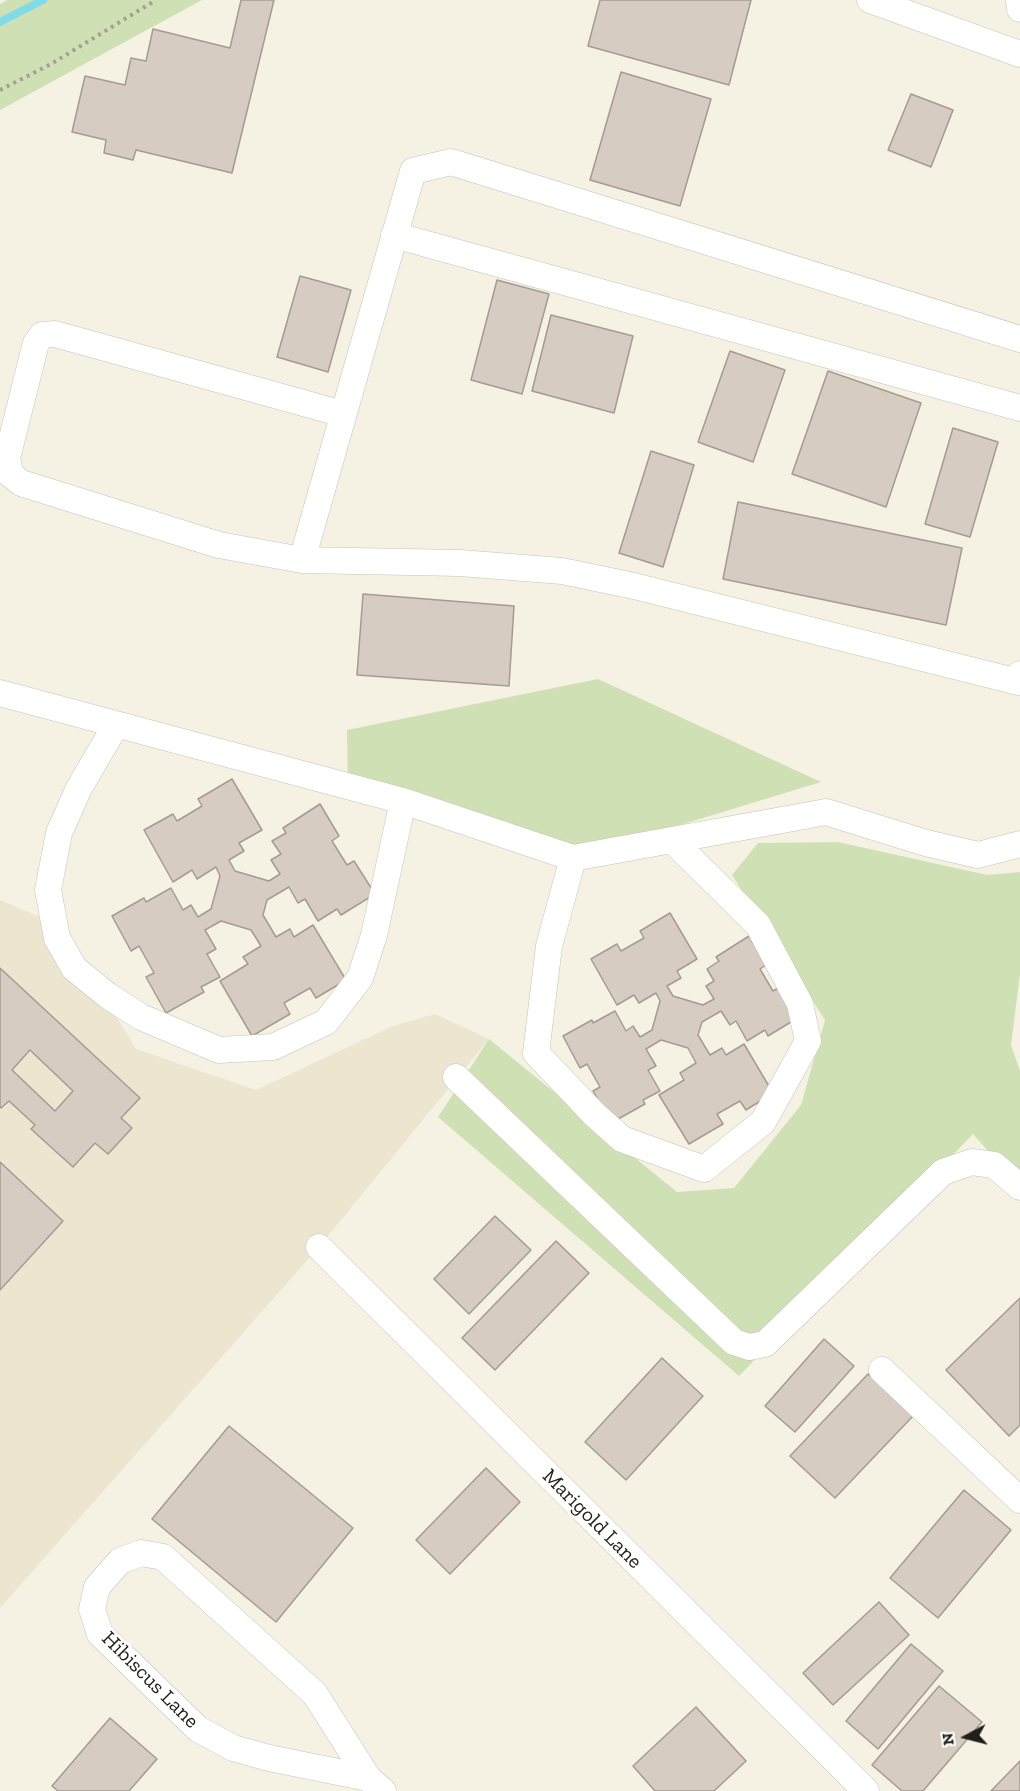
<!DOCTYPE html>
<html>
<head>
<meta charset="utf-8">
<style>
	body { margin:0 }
	#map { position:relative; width:1020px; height:1791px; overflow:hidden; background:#f5f2e4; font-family:"Zilla Slab",serif }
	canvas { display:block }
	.north { position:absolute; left:936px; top:1707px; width:60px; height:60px; -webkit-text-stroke:4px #fff; paint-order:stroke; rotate:263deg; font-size:16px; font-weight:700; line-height:24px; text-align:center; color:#211f1a }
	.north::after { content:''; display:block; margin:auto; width:21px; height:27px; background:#211f1a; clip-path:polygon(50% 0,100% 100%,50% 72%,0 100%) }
</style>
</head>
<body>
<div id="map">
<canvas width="1020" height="1791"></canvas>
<div class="north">N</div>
</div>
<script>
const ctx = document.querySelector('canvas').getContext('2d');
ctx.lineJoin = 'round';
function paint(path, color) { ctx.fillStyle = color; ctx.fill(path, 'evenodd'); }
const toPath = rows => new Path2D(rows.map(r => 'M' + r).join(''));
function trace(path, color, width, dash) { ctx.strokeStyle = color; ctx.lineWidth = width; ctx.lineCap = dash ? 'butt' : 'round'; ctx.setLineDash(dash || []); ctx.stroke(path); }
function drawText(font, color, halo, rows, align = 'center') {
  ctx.font = font + ' "Zilla Slab",serif'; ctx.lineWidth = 6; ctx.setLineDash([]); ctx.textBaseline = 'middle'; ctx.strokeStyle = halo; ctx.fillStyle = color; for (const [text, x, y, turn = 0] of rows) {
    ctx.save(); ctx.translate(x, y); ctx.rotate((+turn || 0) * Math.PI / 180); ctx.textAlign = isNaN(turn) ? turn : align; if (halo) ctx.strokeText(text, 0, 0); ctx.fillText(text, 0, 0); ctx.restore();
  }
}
paint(toPath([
	[0,900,61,926,136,1049,256,1090,393,1026,435,1014,489,1039,319,1247,0,1608]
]), '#ece6d1');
paint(toPath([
	[7,0,202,0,0,110,0,4],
	[598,679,821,782,595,851,348,787,347,730],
	[838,842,987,875,1020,872,1020,974,1011,1045,1020,1071,1020,1183,1018,1185,973,1134,739,1376,438,1117,489,1039,677,1192,734,1188,801,1105,825,1020,732,875,758,843]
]), '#cfe1b4');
trace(toPath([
	[0,22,43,0]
]), '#83dae7', 8);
const building = toPath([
	[241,0,274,0,232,173,136,150,133,160,104,153,106,140,72,132,85,76,125,85,131,58,146,61,153,29,230,48,241,0],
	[600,0,751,0,729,85,588,46,600,0],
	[621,72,711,99,680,206,590,180,621,72],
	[911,94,953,110,931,167,888,150,911,94],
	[300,276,351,290,328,372,277,357,300,276],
	[497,280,549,294,522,394,471,380,497,280],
	[551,315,633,336,614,413,532,391,551,315],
	[730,351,785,370,753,462,698,442,730,351],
	[828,371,921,403,886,507,792,474,828,371],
	[953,428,998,442,970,537,925,524,953,428],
	[651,451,694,465,663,567,619,553,651,451],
	[738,502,962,548,946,625,723,579,738,502],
	[363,594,514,606,509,686,357,675,363,594],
	[232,779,262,830,239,843,244,851,229,860,235,871,269,881,280,874,271,860,281,854,272,841,286,833,283,828,320,804,339,836,332,841,347,865,354,861,375,894,341,915,337,909,318,921,305,899,298,903,289,887,267,900,263,915,276,937,290,929,294,937,313,925,346,980,316,998,310,988,284,1003,290,1014,252,1036,220,981,248,964,243,957,261,946,251,930,221,921,205,930,216,949,207,954,220,977,201,987,204,992,166,1013,146,977,154,973,139,946,131,951,112,916,144,898,146,902,171,888,183,910,191,905,198,917,211,909,220,876,216,867,197,879,192,870,173,882,144,830,173,814,177,821,202,806,198,799,232,779],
	[670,913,697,959,677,971,681,978,667,986,673,996,703,1005,714,999,706,986,714,981,707,969,719,961,716,957,749,936,766,965,760,969,773,991,780,987,799,1017,768,1036,765,1030,747,1041,736,1021,730,1025,721,1011,702,1022,698,1035,710,1055,722,1048,726,1055,744,1044,773,1093,746,1110,740,1101,717,1114,723,1124,689,1144,659,1095,684,1080,680,1073,696,1063,688,1048,661,1040,646,1049,656,1066,648,1070,660,1091,643,1100,645,1104,611,1123,593,1091,600,1087,587,1064,580,1068,563,1036,592,1020,593,1023,615,1011,626,1031,633,1026,640,1037,652,1030,660,1001,656,993,639,1003,634,995,617,1005,591,959,617,944,621,951,644,938,640,931,670,913],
	[0,968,140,1098,121,1118,132,1128,108,1154,95,1143,73,1167,31,1129,35,1125,9,1101,1,1108,0,1106,0,968],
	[30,1050,73,1091,55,1111,12,1070,30,1050],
	[0,1162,63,1221,0,1290,0,1162],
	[495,1216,531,1250,469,1314,434,1279,495,1216],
	[556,1241,589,1273,495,1370,462,1338,556,1241],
	[1020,1298,1020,1425,1009,1436,946,1370,1020,1298],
	[824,1339,854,1366,795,1432,765,1406,824,1339],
	[662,1358,703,1396,626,1480,585,1442,662,1358],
	[868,1374,913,1416,835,1498,790,1456,868,1374],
	[229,1426,353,1528,276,1622,152,1519,229,1426],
	[486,1468,520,1502,450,1574,416,1540,486,1468],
	[964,1490,1011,1530,938,1618,890,1578,964,1490],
	[879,1602,909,1635,833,1705,803,1673,879,1602],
	[911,1644,943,1671,878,1749,846,1721,911,1644],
	[939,1686,982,1722,923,1791,902,1791,872,1765,939,1686],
	[696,1707,746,1761,714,1791,655,1791,633,1766,696,1707],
	[110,1718,157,1759,129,1791,58,1791,52,1786,110,1718],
	[1020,1761,1020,1791,991,1791,1020,1761]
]);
paint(building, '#d6ccc1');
trace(building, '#a59b91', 1.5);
const street = toPath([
	[870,0,1020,54],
	[1019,0,1020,9],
	[394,235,1020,408],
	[343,414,55,334,42,335,36,343,7,458,10,474,21,483,219,545,302,560,460,563,562,571,634,586,1018,682,1020,674],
	[302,560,413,171,451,162,1020,339],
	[0,693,403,801,573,858,826,812,926,843,978,855,1020,844],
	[116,725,79,788,59,833,48,890,57,938,74,968,107,995,141,1017,219,1050,273,1047,326,1022,360,978,374,935,403,801],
	[573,858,549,946,536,1053,595,1115,622,1139,704,1169,763,1122,808,1041,800,1004,758,925,672,840],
	[456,1077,734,1342,749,1347,765,1344,943,1172,972,1162,994,1165,1020,1187],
	[319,1247,866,1791],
	[882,1370,1020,1500],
	[368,1778,269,1758,233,1748,198,1729,100,1634,92,1609,97,1587,120,1561,141,1553,163,1557,315,1694,368,1778,383,1791]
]);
trace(street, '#c6c2b5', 27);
trace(toPath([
	[0,90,51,64,156,0]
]), '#a3a095', 4, [3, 4.5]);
trace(street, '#fff', 26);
drawText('21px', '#211f1a', '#fff', [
	["Marigold Lane",592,1519,45],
	["Hibiscus Lane",150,1680,45]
]);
</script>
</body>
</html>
